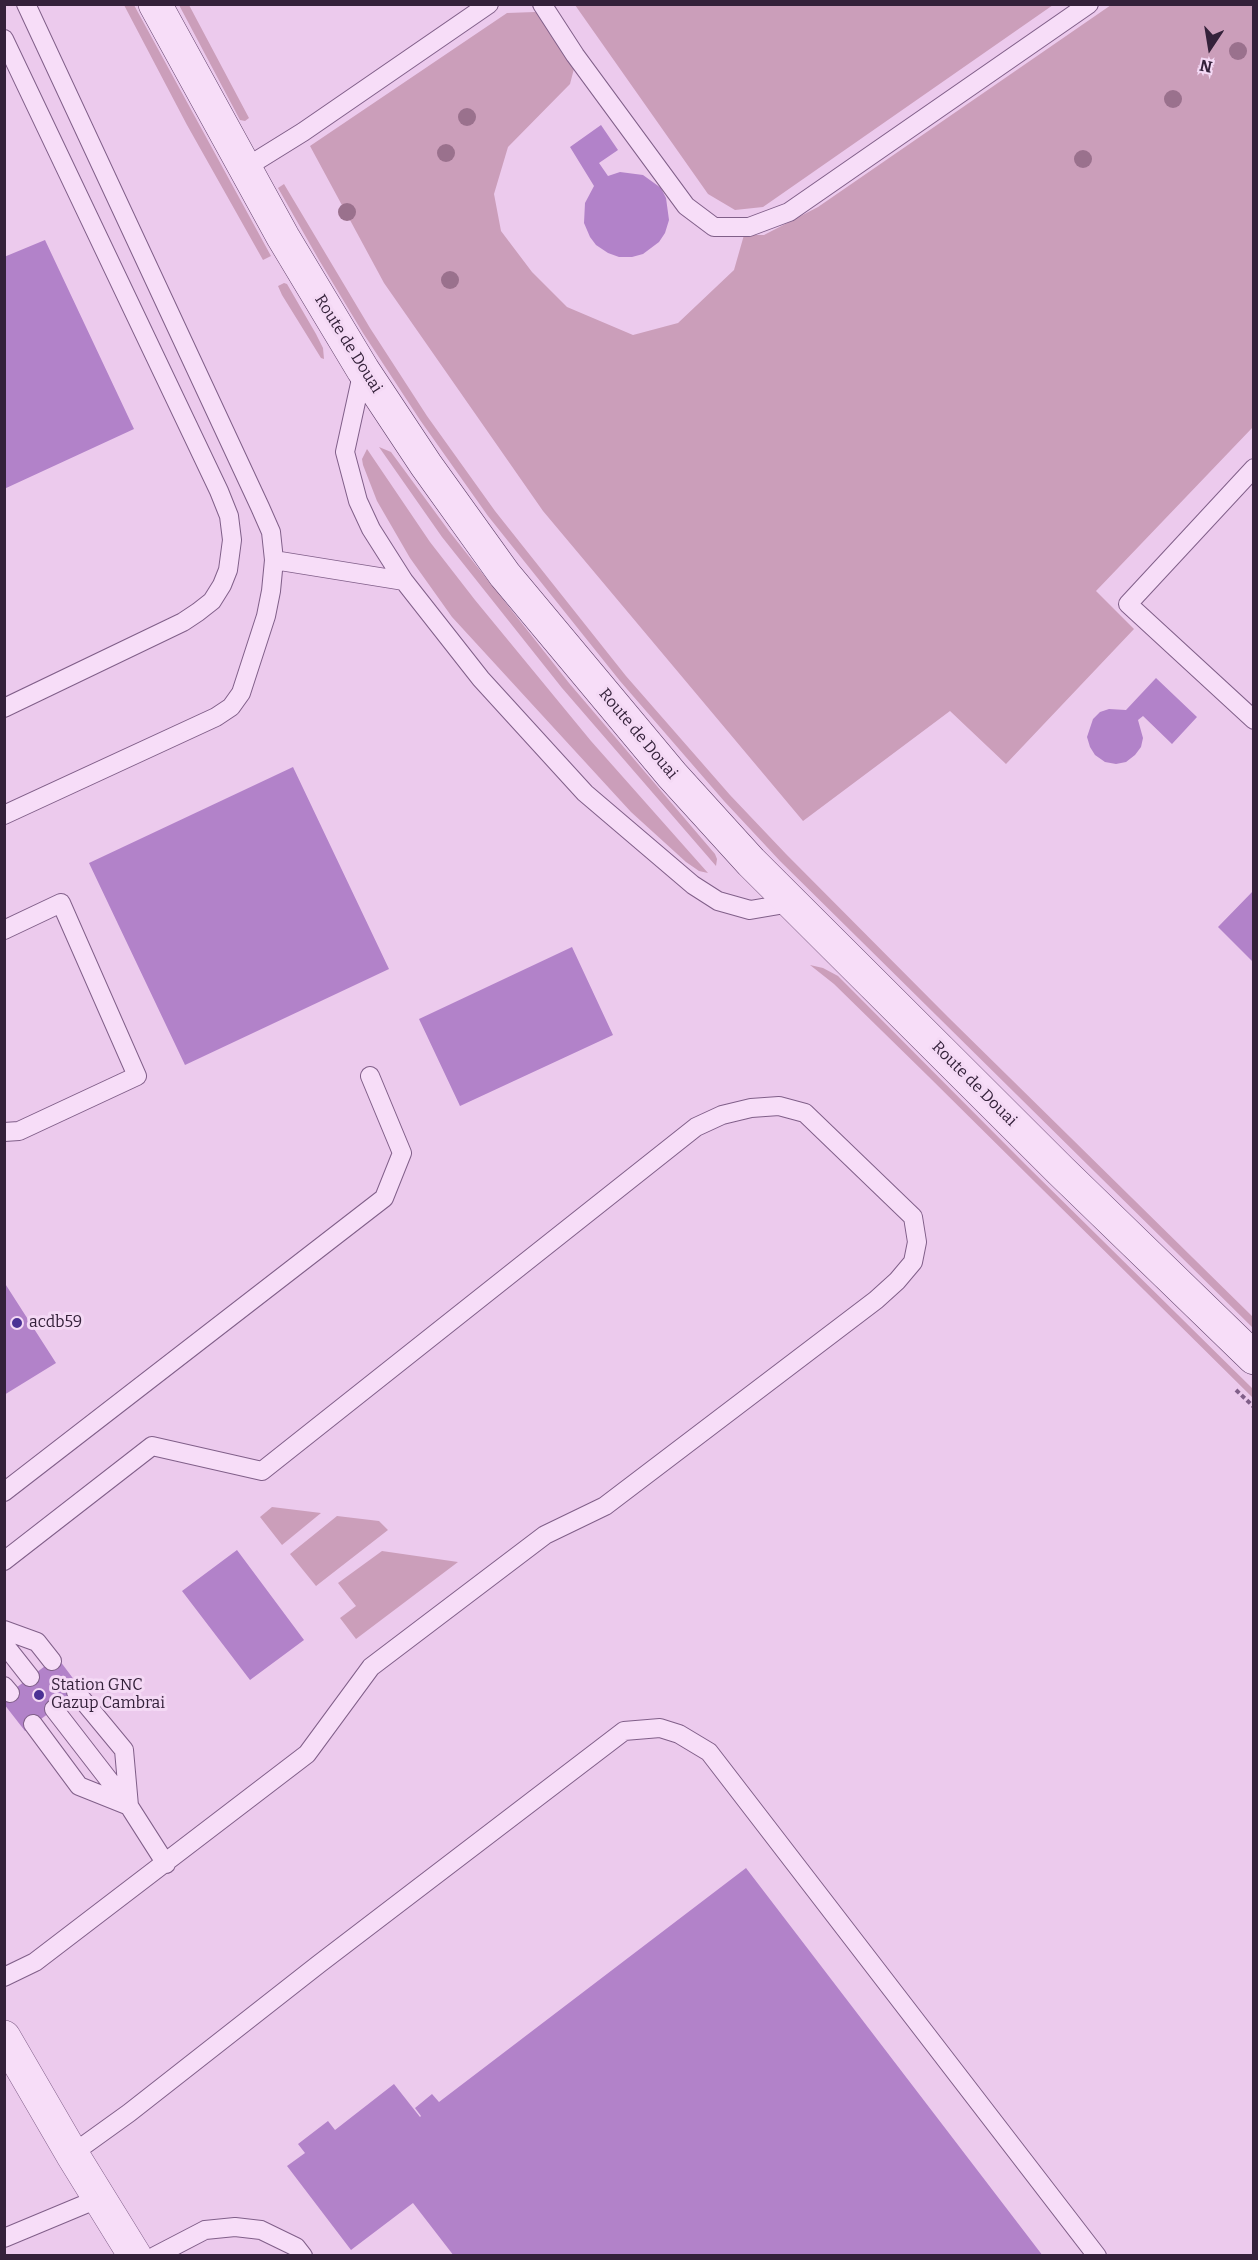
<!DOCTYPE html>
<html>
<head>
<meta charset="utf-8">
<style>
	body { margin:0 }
	#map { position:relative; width:1258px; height:2260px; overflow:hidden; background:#eccaed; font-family:Bitter,serif }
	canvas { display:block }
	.frame { position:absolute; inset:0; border:6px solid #34213a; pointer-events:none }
	.north { position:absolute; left:1180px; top:18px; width:60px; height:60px; -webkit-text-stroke:4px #f4d9f5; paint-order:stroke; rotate:192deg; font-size:16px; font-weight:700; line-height:24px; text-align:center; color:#34213a }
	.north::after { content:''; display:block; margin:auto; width:21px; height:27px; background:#34213a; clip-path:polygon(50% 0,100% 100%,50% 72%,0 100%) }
</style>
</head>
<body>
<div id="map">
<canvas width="1258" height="2260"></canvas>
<div class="frame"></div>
<div class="north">N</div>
</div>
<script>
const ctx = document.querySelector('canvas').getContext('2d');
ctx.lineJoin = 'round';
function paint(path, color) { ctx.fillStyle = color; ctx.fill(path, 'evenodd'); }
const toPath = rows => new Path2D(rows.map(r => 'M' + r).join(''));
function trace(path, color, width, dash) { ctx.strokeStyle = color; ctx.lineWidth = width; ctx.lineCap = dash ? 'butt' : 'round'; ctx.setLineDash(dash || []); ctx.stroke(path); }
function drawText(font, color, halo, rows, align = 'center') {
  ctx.font = font + ' Bitter,serif'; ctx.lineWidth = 6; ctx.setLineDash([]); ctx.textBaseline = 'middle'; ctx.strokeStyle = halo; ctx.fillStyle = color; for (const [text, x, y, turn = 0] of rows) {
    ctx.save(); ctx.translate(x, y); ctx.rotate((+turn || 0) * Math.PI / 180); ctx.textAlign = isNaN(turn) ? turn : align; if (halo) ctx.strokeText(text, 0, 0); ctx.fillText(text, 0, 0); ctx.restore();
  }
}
paint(toPath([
	[124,5,134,5,271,256,263,260,187,125],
	[179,5,189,5,249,118,245,121,240,120],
	[575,5,1053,5,763,207,735,210,708,194],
	[1111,5,1253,5,1253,427,1096,591,1134,629,1006,764,950,711,803,821,543,511,384,283,310,146,507,13,535,12,546,16,576,61,570,84,508,147,494,194,501,231,532,272,567,307,633,335,678,323,734,270,744,235,764,235,818,207],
	[284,184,370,328,427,416,495,511,626,676,730,795,786,854,948,1017,1253,1317,1253,1328,780,861,724,801,620,681,488,516,420,420,363,333,319,260,278,188],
	[284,283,287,284,316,334,323,348,324,359,321,358,282,295,278,286],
	[379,447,391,452,449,531,569,683,715,854,717,859,716,866,562,688,442,537],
	[367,449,430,542,475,600,591,741,708,873,699,871,686,862,631,812,452,617,410,558,377,501,363,465,362,459],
	[810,965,823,968,838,976,1025,1164,1253,1389,1253,1398,928,1076,834,984],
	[272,1507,321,1513,282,1545,260,1517],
	[337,1516,379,1521,388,1530,316,1586,290,1554],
	[382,1551,458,1562,356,1639,340,1618,356,1606,338,1583]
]), '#cb9eba');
paint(toPath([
	[601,125,618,150,599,163,608,176,620,172,643,175,661,188,666,198,669,220,665,233,659,242,643,254,632,257,619,257,608,253,596,245,590,237,584,223,585,203,594,186,570,147],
	[45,240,134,429,4,489,4,257],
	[1156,678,1197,717,1172,744,1143,716,1138,720,1143,738,1141,747,1135,755,1126,762,1116,764,1105,762,1095,755,1090,747,1087,737,1093,719,1100,712,1109,709,1126,710],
	[293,767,389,969,185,1065,89,863],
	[1254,890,1254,963,1218,927],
	[572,947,613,1035,460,1106,419,1019],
	[4,1282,56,1363,4,1395],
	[237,1550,304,1640,250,1680,182,1591],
	[57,1657,81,1689,25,1731,4,1704,4,1697],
	[746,1868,1043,2256,454,2256,413,2203,351,2250,287,2166,305,2153,298,2144,328,2121,335,2130,394,2084,420,2117,421,2116,415,2108,432,2094,439,2102]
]), '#b282c9');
const lane = toPath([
	[542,4,575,55,686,206,714,227,749,227,789,212,1089,4],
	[4,39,219,491,229,516,232,540,228,570,222,585,212,601,198,612,183,622,4,708],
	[245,168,303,132,489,4],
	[363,370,345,452,358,501,371,529,404,581,481,679,585,793,693,885,718,901,750,910,791,903],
	[1254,468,1128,604,1254,720],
	[274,560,404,581],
	[4,815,216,717,231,707,241,693,266,616,271,591,274,560,271,532,260,507,26,4],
	[4,930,61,903,137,1076,19,1131,4,1132],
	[4,1492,384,1198,402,1153,370,1076],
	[4,1561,152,1446,262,1471,696,1127,722,1115,751,1108,779,1106,805,1113,913,1217,917,1242,913,1262,897,1281,876,1300,605,1506,545,1535,371,1667,307,1754,35,1962,4,1977],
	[4,1630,37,1642,52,1661],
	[4,1644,30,1677],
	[4,1686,10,1693],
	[54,1709,129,1806,166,1864],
	[33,1724,79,1786,129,1806,124,1750,76,1692],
	[72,2154,129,2113,319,1964,624,1731,660,1728,679,1734,709,1752,1097,2256],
	[4,2238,100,2198],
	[155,2256,205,2230,235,2227,261,2230,296,2247,303,2256]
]);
const street = toPath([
	[4,2037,72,2154,135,2256]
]);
const secondary = toPath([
	[155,4,283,237,363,370,426,465,505,575,672,775,751,862,1061,1171,1254,1358]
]);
trace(lane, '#805f89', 20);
trace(street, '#805f89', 34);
trace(secondary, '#61426b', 34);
trace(toPath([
	[1236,1390,1254,1407]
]), '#805f89', 4, [4.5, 3]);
trace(lane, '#f7ddf8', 18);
trace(street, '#f7ddf8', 33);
trace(secondary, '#f7ddf8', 33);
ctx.fillStyle = '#9a718d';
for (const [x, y] of [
	[1238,51],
	[1173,99],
	[467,117],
	[446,153],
	[1083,159],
	[347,212],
	[450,280]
]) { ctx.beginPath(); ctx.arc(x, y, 9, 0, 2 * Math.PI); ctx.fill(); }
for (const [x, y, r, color] of [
	[17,1323,6,"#4b3195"],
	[39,1695,6,"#4b3195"]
]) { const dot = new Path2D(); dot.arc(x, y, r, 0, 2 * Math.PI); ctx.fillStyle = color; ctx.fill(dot); trace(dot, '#f4d9f5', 2); }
drawText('16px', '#34213a', '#f4d9f5', [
	["Route de Douai",348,344,58],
	["Route de Douai",638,734,50],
	["Route de Douai",974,1084,45]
]);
drawText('16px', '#34213a', '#f4d9f5', [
	["acdb59",29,1323],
	["Station GNC",51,1686],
	["Gazup Cambrai",51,1704]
], 'left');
</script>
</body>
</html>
